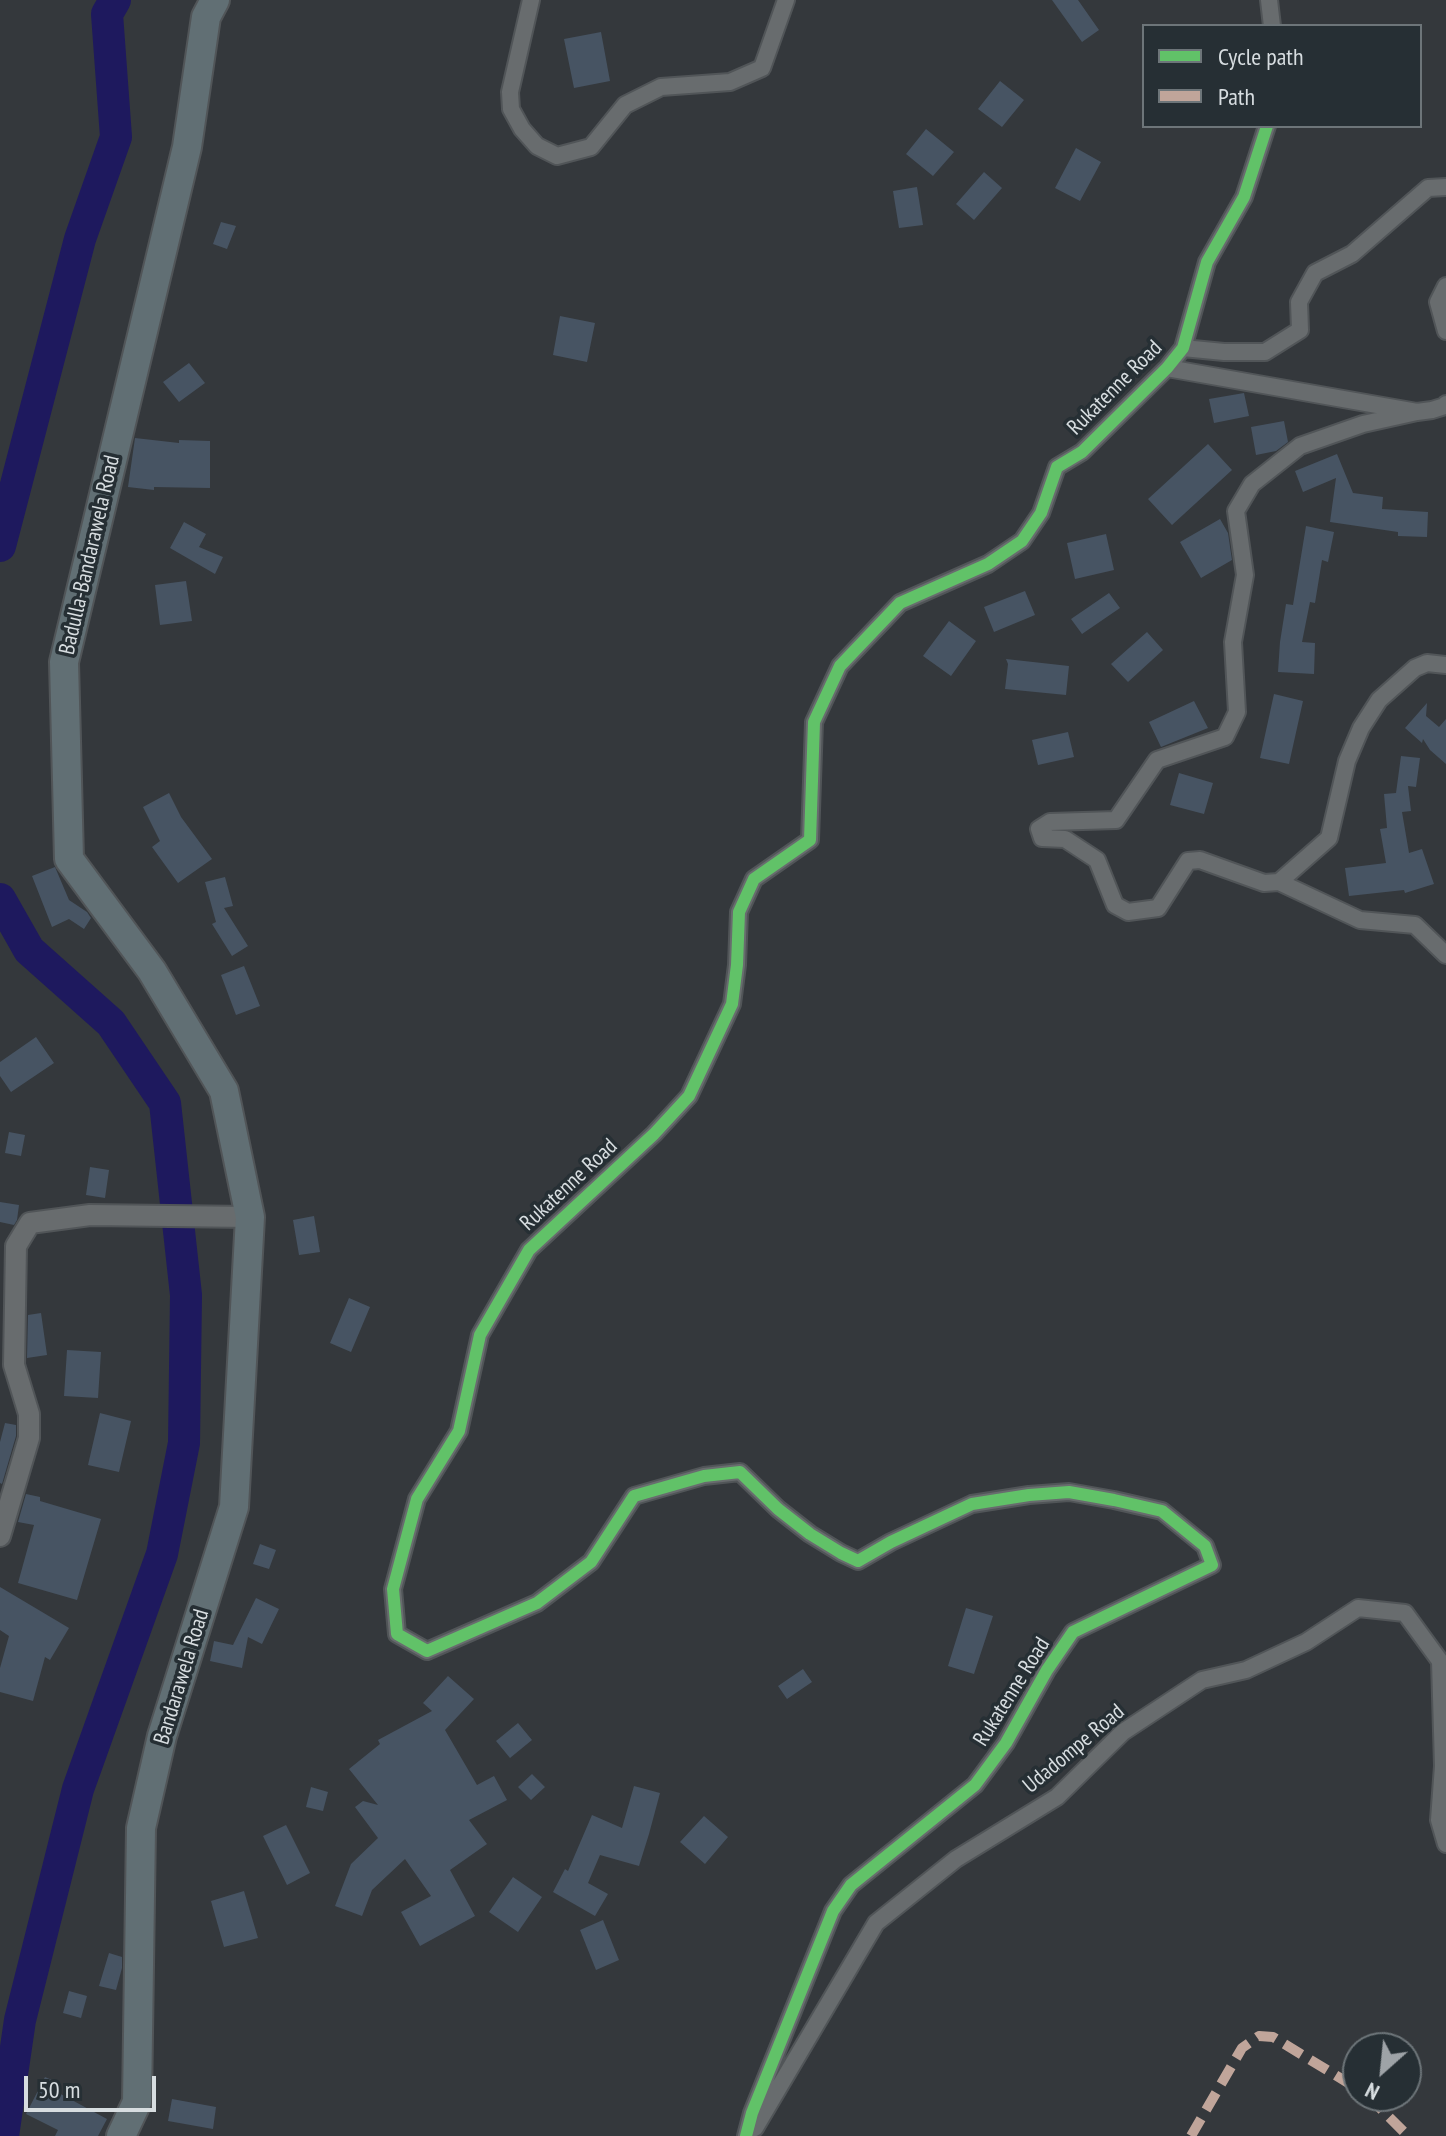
<!DOCTYPE html>
<html>
<head>
<meta charset="utf-8">
<style>
	body { margin:0 }
	#map { position:relative; width:1446px; height:2136px; overflow:hidden; background:#34383c; font-family:"PT Sans Narrow",sans-serif }
	canvas { display:block }
	.legend { position:absolute; left:1142px; top:24px; width:280px; height:104px; box-sizing:border-box; background:#262f34; border:2px solid #6d7579; margin:0; padding:10px 14px; list-style:none; font-size:24px; color:#d7dde0 }
	.legend li { display:flex; align-items:center; gap:16px; height:40px }
	.legend b { width:40px; border:2px solid #6d7579 }
	.north { position:absolute; left:1342px; top:2032px; width:80px; height:80px; box-sizing:border-box; background:#262f34; border:2px solid #6d7579; border-radius:50%; rotate:207deg; font-size:22px; font-weight:700; line-height:32px; text-align:center; color:#d7dde0 }
	.north::after { content:''; display:block; margin:auto; width:28px; height:36px; background:#9ea3a7; clip-path:polygon(50% 0,100% 100%,50% 72%,0 100%) }
	.scale { position:absolute; left:24px; top:2076px; width:132px; height:36px; box-sizing:border-box; border:4px solid #d7dde0; border-top:0; padding-left:10px; font-size:24px; line-height:28px; white-space:nowrap; color:#d7dde0; -webkit-text-stroke:6px #262f34; paint-order:stroke }
</style>
</head>
<body>
<div id="map">
<canvas width="1446" height="2136"></canvas>
<ul class="legend">
<li><b style="height:10px;background:#61c268"></b>Cycle path</li>
<li><b style="height:10px;background:#c0a59a"></b>Path</li>
</ul>
<div class="north">N</div>
<div class="scale">50 m</div>
</div>
<script>
const ctx = document.querySelector('canvas').getContext('2d');
ctx.lineJoin = 'round';
const toPath = rows => new Path2D(rows.map(r => 'M' + r).join(''));
function trace(path, color, width, dash) { ctx.strokeStyle = color; ctx.lineWidth = width; ctx.lineCap = dash ? 'butt' : 'round'; ctx.setLineDash(dash || []); ctx.stroke(path); }
function paint(path, color) { ctx.fillStyle = color; ctx.fill(path, 'evenodd'); }
function drawText(font, color, halo, rows, align = 'center') {
  ctx.font = font + ' "PT Sans Narrow",sans-serif'; ctx.lineWidth = 7; ctx.setLineDash([]); ctx.textBaseline = 'middle'; ctx.strokeStyle = halo; ctx.fillStyle = color; for (const [text, x, y, turn = 0] of rows) {
    ctx.save(); ctx.translate(x, y); ctx.rotate((+turn || 0) * Math.PI / 180); ctx.textAlign = isNaN(turn) ? turn : align; if (halo) ctx.strokeText(text, 0, 0); ctx.fillText(text, 0, 0); ctx.restore();
  }
}
trace(toPath([
	[0,546,80,239,116,137,107,14,115,0],
	[0,899,29,950,111,1023,165,1103,186,1295,184,1443,162,1554,78,1789,20,2020,3,2136]
]), '#1e195e', 32);
paint(toPath([
	[1052,0,1078,0,1099,30,1082,42],
	[601,32,610,81,574,88,564,39],
	[1000,81,1024,100,1002,127,978,109],
	[926,129,954,152,933,176,906,154],
	[1076,148,1101,162,1080,201,1055,188],
	[984,172,1002,188,974,220,956,204],
	[917,187,923,225,899,228,893,191],
	[221,222,236,226,227,249,213,244],
	[560,316,595,323,587,362,553,355],
	[189,363,205,383,179,402,163,382],
	[1244,393,1249,416,1214,423,1209,399],
	[1284,421,1288,442,1276,451,1256,455,1251,427],
	[135,438,179,443,179,440,210,441,210,488,154,487,154,490,128,487],
	[1208,444,1232,470,1172,525,1148,499],
	[1337,454,1353,493,1383,497,1382,509,1428,512,1427,537,1398,536,1398,532,1330,522,1336,478,1303,492,1295,471],
	[1220,519,1228,533,1232,560,1201,578,1180,542],
	[184,522,206,534,199,547,223,557,215,574,170,548],
	[1306,526,1334,532,1328,562,1322,560,1315,603,1310,602,1302,642,1315,643,1314,674,1278,672,1280,642,1286,604,1293,605],
	[1106,534,1114,570,1075,579,1067,543],
	[186,581,192,621,160,625,155,585],
	[1025,591,1035,615,994,632,984,607],
	[1109,593,1120,608,1082,634,1071,619],
	[949,621,976,641,951,676,923,656],
	[1147,632,1163,650,1128,682,1111,664],
	[1006,659,1069,666,1066,695,1005,689,1008,664],
	[1274,694,1303,701,1289,764,1260,758],
	[1194,701,1208,728,1161,747,1149,722],
	[1427,703,1426,716,1439,727,1446,719,1446,764,1430,750,1423,739,1422,743,1405,728],
	[1068,732,1074,757,1038,765,1032,740],
	[1401,756,1420,758,1416,787,1408,786,1411,811,1402,812,1409,853,1422,849,1434,884,1405,893,1404,890,1349,896,1345,868,1386,863,1380,829,1387,828,1384,794,1396,793],
	[1179,773,1213,783,1204,814,1170,805],
	[169,793,181,817,212,859,178,883,152,847,160,841,143,807],
	[55,867,69,900,87,912,91,918,84,929,69,919,52,927,32,876],
	[225,877,233,906,224,908,248,946,232,956,212,924,216,922,205,882],
	[244,966,260,1006,236,1015,221,975],
	[36,1037,54,1063,11,1092,0,1076,0,1062],
	[9,1132,25,1135,21,1156,5,1153],
	[90,1167,109,1170,105,1198,86,1195],
	[0,1202,19,1205,17,1220,14,1225,0,1222],
	[314,1216,320,1252,299,1255,293,1220],
	[349,1298,370,1307,351,1352,330,1343],
	[41,1313,47,1355,27,1358,28,1315],
	[67,1350,101,1352,98,1398,64,1396],
	[100,1413,131,1421,119,1472,88,1465],
	[5,1423,16,1425,16,1436,2,1484,0,1483,0,1442],
	[26,1494,40,1497,40,1501,101,1519,77,1600,18,1583,34,1525,18,1522],
	[260,1544,276,1550,269,1569,253,1564],
	[0,1587,69,1628,50,1660,45,1657,33,1701,0,1692,0,1668,9,1636,0,1630],
	[256,1598,279,1609,262,1644,248,1637,242,1668,210,1661,214,1641,233,1645],
	[966,1608,993,1616,974,1674,948,1666],
	[803,1669,812,1682,787,1699,778,1686],
	[448,1676,474,1699,445,1730,477,1785,494,1776,507,1800,469,1820,487,1844,450,1870,475,1916,420,1946,401,1912,431,1896,405,1859,372,1890,362,1916,335,1906,351,1864,378,1838,355,1807,363,1801,378,1805,349,1769,380,1744,378,1740,432,1711,423,1703],
	[518,1723,532,1740,510,1758,496,1741],
	[532,1774,545,1787,531,1800,518,1787],
	[634,1786,660,1793,649,1834,639,1866,600,1855,588,1883,608,1894,595,1916,553,1892,565,1869,568,1871,592,1815,622,1828],
	[311,1787,328,1792,323,1811,306,1807],
	[704,1816,728,1837,705,1864,680,1842],
	[286,1825,310,1873,287,1885,263,1836],
	[513,1877,542,1897,518,1932,489,1912],
	[244,1891,258,1938,224,1947,211,1901],
	[603,1920,619,1960,596,1970,580,1930],
	[109,1953,122,1957,122,1968,116,1990,99,1986],
	[69,1991,87,1996,81,2018,63,2013],
	[45,2077,61,2084,57,2092,107,2119,98,2136,55,2136,58,2130,26,2114],
	[172,2099,216,2107,213,2129,168,2121]
]), '#475463');
const minor = toPath([
	[531,0,510,92,511,109,522,129,537,146,557,156,591,147,625,105,661,87,730,82,762,68,786,0],
	[1269,0,1272,26],
	[1446,286,1438,302,1446,331],
	[1183,348,1224,352,1265,352,1300,330,1299,302,1315,273,1352,254,1428,188,1446,187],
	[1167,368,1417,412,1432,410,1445,406,1446,404],
	[1417,412,1363,424,1300,446,1252,484,1236,511,1245,575,1233,642,1237,712,1225,737,1157,760,1116,820,1050,822,1039,829,1042,838,1065,839,1097,860,1115,905,1128,912,1158,908,1188,861,1200,860,1264,883,1279,882,1329,838,1347,761,1361,728,1379,700,1415,668,1427,663,1446,665],
	[1279,882,1360,920,1415,925,1446,955],
	[755,2128,876,1923,956,1859,1057,1797,1123,1732,1202,1680,1246,1670,1306,1642,1358,1608,1405,1613,1440,1661,1443,1766,1439,1820,1446,1844],
	[746,2136,752,2113,833,1911,851,1885,975,1785,1006,1743,1047,1670,1073,1632,1212,1565,1205,1546,1162,1511,1114,1500,1069,1492,1029,1495,972,1504,891,1542,858,1561,841,1553,810,1534,778,1509,740,1472,704,1476,634,1496,591,1562,537,1603,427,1651,397,1634,393,1589,417,1499,459,1431,480,1335,529,1250,654,1134,689,1096,732,1004,737,965,739,912,754,879,810,840,814,722,840,666,900,603,988,564,1022,541,1041,513,1057,467,1082,452,1167,368,1183,348,1207,262,1244,197,1267,126]
]);
const tertiary = toPath([
	[0,1536,29,1438,29,1414,14,1365,16,1246,30,1223,90,1215,250,1217]
]);
const trunk = toPath([
	[121,2136,137,2102,141,1828,162,1736,234,1507,250,1217,224,1091,152,971,69,859,64,662,187,147,206,17,215,0]
]);
trace(minor, '#515558', 20);
trace(tertiary, '#515558', 24);
trace(trunk, '#515558', 32);
trace(minor, '#686c6e', 16);
trace(tertiary, '#686c6e', 20);
trace(trunk, '#616f74', 28);
trace(toPath([
	[1368,2096,1408,2136],
	[1191,2136,1242,2048,1259,2036,1273,2037,1358,2089]
]), '#c0a59a', 10, [20, 10]);
trace(toPath([
	[746,2136,752,2113,833,1911,851,1885,975,1785,1006,1743,1047,1670,1073,1632,1212,1565,1205,1546,1162,1511,1114,1500,1069,1492,1029,1495,972,1504,891,1542,858,1561,841,1553,810,1534,778,1509,740,1472,704,1476,634,1496,591,1562,537,1603,427,1651,397,1634,393,1589,417,1499,459,1431,480,1335,529,1250,654,1134,689,1096,732,1004,737,965,739,912,754,879,810,840,814,722,840,666,900,603,988,564,1022,541,1041,513,1057,467,1082,452,1167,368,1183,348,1207,262,1244,197,1267,126]
]), '#61c268', 12);
drawText('22px', '#d7dde0', '#262f34', [
	["Rukatenne Road",1115,388,-45],
	["Badulla-Bandarawela Road",90,555,-77],
	["Rukatenne Road",569,1185,-43],
	["Bandarawela Road",182,1677,-73],
	["Rukatenne Road",1012,1692,-58],
	["Udadompe Road",1074,1749,-40]
]);
</script>
</body>
</html>
